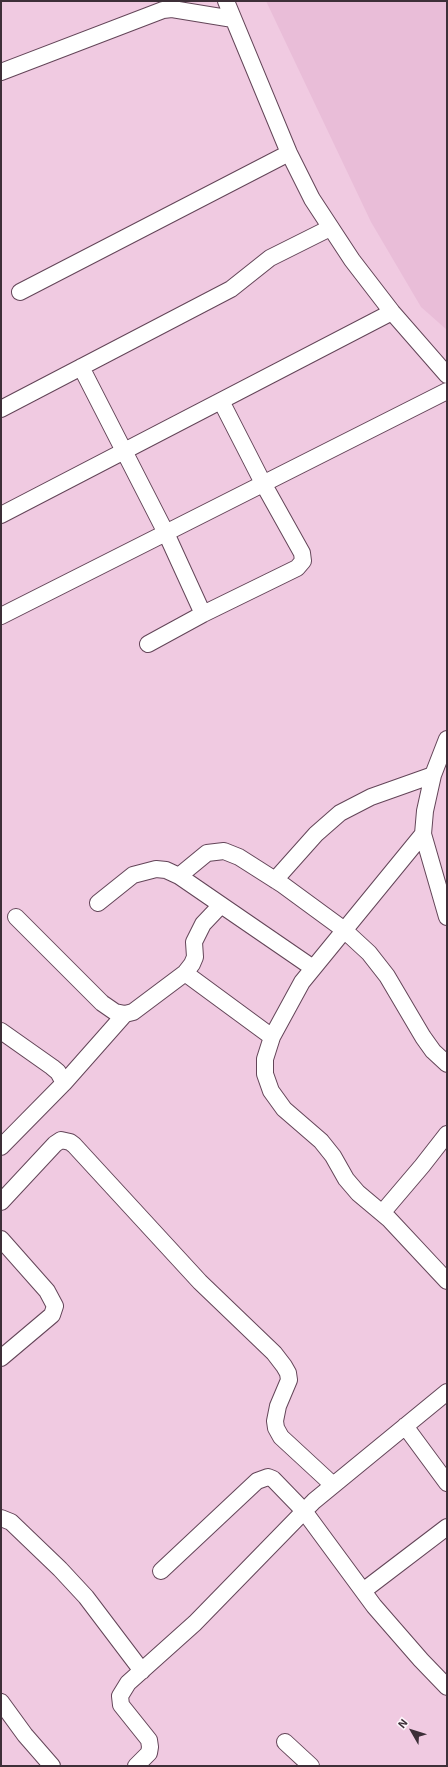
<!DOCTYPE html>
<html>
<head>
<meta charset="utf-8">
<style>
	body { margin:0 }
	#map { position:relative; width:448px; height:1767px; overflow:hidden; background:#f0cae1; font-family:"Exo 2",sans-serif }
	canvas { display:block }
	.frame { position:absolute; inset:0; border:2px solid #3d2f38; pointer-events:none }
	.north { position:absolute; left:392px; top:1711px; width:40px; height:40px; -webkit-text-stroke:3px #fdf5fa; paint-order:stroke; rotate:309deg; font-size:11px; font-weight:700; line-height:16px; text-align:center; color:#3d2f38 }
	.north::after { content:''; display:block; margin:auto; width:14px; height:18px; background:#3d2f38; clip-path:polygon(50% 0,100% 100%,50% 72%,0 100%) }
</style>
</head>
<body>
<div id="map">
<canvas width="448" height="1767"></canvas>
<div class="frame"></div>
<div class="north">N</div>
</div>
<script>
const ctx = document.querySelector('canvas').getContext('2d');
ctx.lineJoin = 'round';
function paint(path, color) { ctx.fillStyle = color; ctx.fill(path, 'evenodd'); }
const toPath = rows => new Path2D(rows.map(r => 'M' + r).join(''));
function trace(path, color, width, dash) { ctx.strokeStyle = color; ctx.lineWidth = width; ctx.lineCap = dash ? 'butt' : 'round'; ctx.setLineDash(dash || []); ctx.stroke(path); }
paint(toPath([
	[266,1,447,1,447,330,421,307,371,222]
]), '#e9bdd8');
const minor = toPath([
	[226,1,289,153,312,199,352,260,392,312,447,375],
	[1,72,163,10,172,9,233,19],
	[20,292,289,153],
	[81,367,166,533,203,614],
	[1,409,231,289,270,258,330,228],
	[1,515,392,312],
	[1,616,447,391],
	[148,644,203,614,297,568,303,561,302,553,264,485,221,401],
	[447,739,433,775,425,811,423,834,447,917],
	[423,834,302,982,272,1037,265,1059,265,1074,271,1091,284,1109,321,1141,333,1156,346,1179,358,1193,389,1219,447,1281],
	[179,876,207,853,224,851,239,857,283,885,343,929,369,953,387,976,423,1037,433,1051,447,1064],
	[275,880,316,834,340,813,371,797,433,775],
	[98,903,133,875,156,869,166,870,179,876,313,968],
	[16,917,102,1003,115,1012,125,1014,133,1012,185,973,192,964,195,957,194,942,203,924,221,905],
	[185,973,272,1037],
	[1,1031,52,1067,58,1072,64,1083],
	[1,1147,64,1083,125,1014],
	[1,1202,55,1144,61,1140,70,1142,74,1145,200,1282,274,1353,284,1366,288,1373,289,1380,278,1406,275,1421,276,1428,281,1437,333,1485],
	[382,1213,422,1166,447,1134],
	[1,1239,47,1291,55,1306,52,1315,1,1358],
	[405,1426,447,1483],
	[1,1518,11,1522,60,1569,86,1597,142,1671],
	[161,1571,257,1481,268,1477,273,1479,304,1511,374,1606,421,1660,447,1687],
	[363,1591,447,1527],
	[1,1702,25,1735,52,1766],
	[285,1742,311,1766],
	[136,1766,149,1753,150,1747,149,1740,121,1705,120,1696,128,1683,195,1623,314,1501,447,1392]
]);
trace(minor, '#634558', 18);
trace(minor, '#fff', 16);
</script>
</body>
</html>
